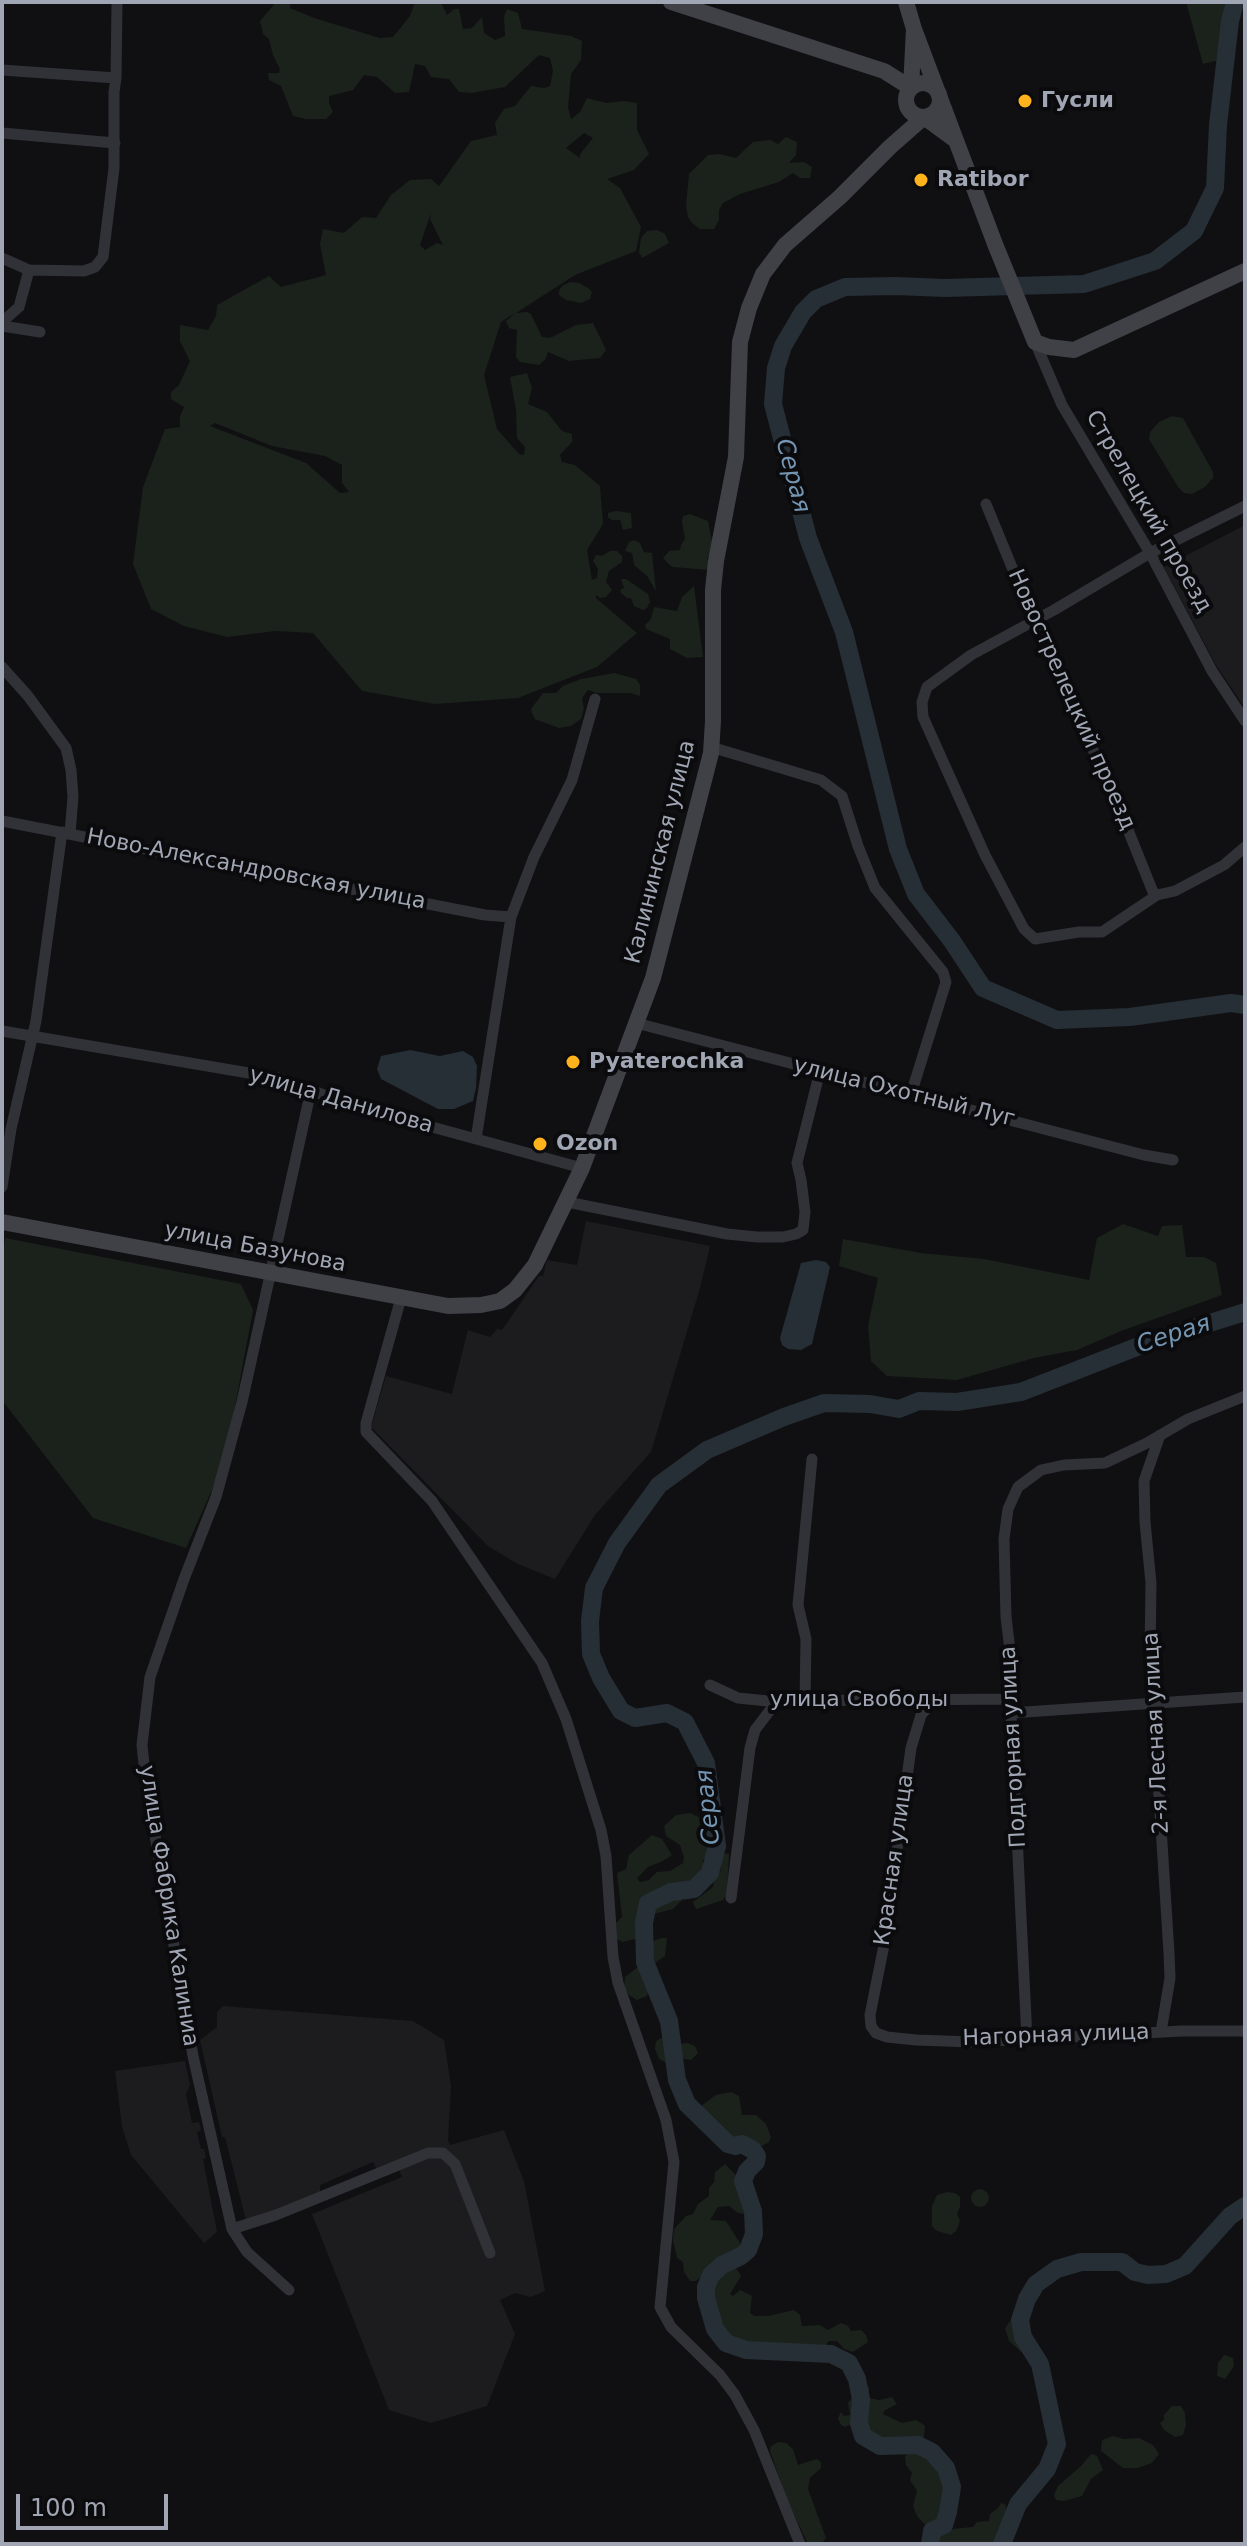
<!DOCTYPE html>
<html>
<head>
<meta charset="utf-8">
<style>
	body { margin:0 }
	#map { position:relative; width:1247px; height:2546px; overflow:hidden; background:#101012; font-family:"DejaVu Sans",sans-serif }
	canvas { display:block }
	.frame { position:absolute; inset:0; border:4px solid #a0a6b4; pointer-events:none }
	.scale { position:absolute; left:16px; top:2494px; width:152px; height:36px; box-sizing:border-box; border:4px solid #a0a6b4; border-top:0; padding-left:10px; font-size:24px; line-height:28px; white-space:nowrap; color:#a0a6b4; -webkit-text-stroke:6px #0b0b0d; paint-order:stroke }
</style>
</head>
<body>
<div id="map">
<canvas width="1247" height="2546"></canvas>
<div class="frame"></div>
<div class="scale">100 m</div>
</div>
<script>
const ctx = document.querySelector('canvas').getContext('2d');
ctx.lineJoin = 'round';
function paint(path, color) { ctx.fillStyle = color; ctx.fill(path, 'evenodd'); }
const toPath = rows => new Path2D(rows.map(r => 'M' + r).join(''));
function trace(path, color, width, dash) { ctx.strokeStyle = color; ctx.lineWidth = width; ctx.lineCap = dash ? 'butt' : 'round'; ctx.setLineDash(dash || []); ctx.stroke(path); }
function drawText(font, color, halo, rows, align = 'center') {
  ctx.font = font + ' "DejaVu Sans",sans-serif'; ctx.lineWidth = 8; ctx.setLineDash([]); ctx.textBaseline = 'middle'; ctx.strokeStyle = halo; ctx.fillStyle = color; for (const [text, x, y, turn = 0] of rows) {
    ctx.save(); ctx.translate(x, y); ctx.rotate((+turn || 0) * Math.PI / 180); ctx.textAlign = isNaN(turn) ? turn : align; if (halo) ctx.strokeText(text, 0, 0); ctx.fillText(text, 0, 0); ctx.restore();
  }
}
paint(toPath([
	[1245,525,1245,708,1216,665,1164,567],
	[586,1221,710,1246,700,1288,651,1452,595,1515,555,1579,518,1564,488,1546,371,1427,386,1376,452,1394,468,1330,490,1337,497,1329,502,1330,539,1276,543,1276,547,1260,577,1265],
	[223,2006,413,2021,444,2040,451,2086,448,2140,450,2145,504,2130,524,2181,545,2291,531,2297,515,2293,500,2300,515,2334,487,2406,431,2423,389,2410,312,2214,402,2177,399,2170,378,2171,373,2162,320,2185,320,2194,264,2215,246,2220,225,2137,222,2137,200,2040,217,2027,217,2012],
	[185,2061,190,2085,186,2094,192,2123,199,2122,201,2130,197,2132,201,2149,204,2149,206,2158,203,2159,217,2232,204,2243,131,2155,122,2127,115,2071]
]), '#1c1c1f');
paint(toPath([
	[276,2,291,2,290,8,314,18,380,38,393,37,410,16,415,2,441,2,447,15,454,9,459,9,463,29,472,28,482,17,484,33,495,40,505,36,504,16,507,9,518,13,522,29,571,36,582,41,581,60,571,74,568,108,571,119,580,112,587,98,606,103,624,101,637,103,637,130,649,154,634,170,607,179,620,188,641,227,636,251,575,275,516,313,527,312,531,314,542,337,550,338,576,325,593,323,606,350,600,358,569,361,548,352,545,360,539,365,520,362,516,357,517,330,509,328,506,321,515,313,501,322,484,375,497,429,519,454,524,455,525,447,517,438,516,410,510,377,527,373,532,388,528,404,547,412,562,431,572,434,572,442,560,455,562,462,575,465,600,486,603,524,587,550,592,580,597,578,598,569,593,561,596,555,602,556,610,551,617,551,622,556,622,562,609,571,606,582,612,590,606,597,600,598,596,595,596,598,637,633,597,667,518,698,435,704,362,691,313,633,276,631,227,637,184,626,151,609,133,564,143,487,165,429,180,427,180,416,184,407,171,399,171,392,179,385,190,361,180,341,180,325,208,330,216,316,217,305,269,276,281,287,326,275,320,244,323,229,344,233,362,217,376,218,391,195,410,180,431,179,439,186,471,141,497,135,495,123,504,109,515,106,531,86,544,88,550,86,553,71,550,58,539,55,505,87,472,93,459,92,449,79,431,77,425,66,415,64,409,92,395,93,377,77,364,75,353,90,329,96,329,103,333,112,326,119,306,119,293,116,281,86,269,80,268,73,279,73,280,69,273,55,269,39,263,34,260,21],
	[584,133,593,138,580,154,580,158,566,148],
	[431,213,430,219,443,245,437,243,425,250,420,245],
	[215,423,272,446,325,456,342,465,342,483,349,492,340,493,306,463,210,426],
	[1186,2,1229,2,1219,60,1203,64],
	[786,137,797,142,796,155,789,163,804,162,812,167,810,178,800,178,793,173,779,182,740,194,723,203,719,210,719,220,714,229,700,229,692,223,688,217,686,205,689,174,708,155,719,154,736,158,753,142,770,140,778,144],
	[657,230,665,234,669,243,642,258,639,252,641,238,647,231],
	[570,282,579,283,588,288,592,292,590,299,581,303,566,300,559,295,559,291,562,286],
	[1172,416,1183,418,1213,472,1213,478,1205,487,1192,494,1184,493,1178,487,1149,439,1150,432,1159,422],
	[616,511,631,513,632,528,623,530,620,520,612,520,608,517,608,513],
	[690,514,708,521,712,541,712,550,707,559,710,563,710,570,672,567,663,558,669,551,680,550,681,545,685,539,682,522,683,516],
	[634,540,640,543,644,552,652,553,656,591,647,576,634,565,632,553,625,551,629,542],
	[621,579,626,579,648,594,650,602,647,608,643,610,634,606,631,598,627,598,621,593,620,590,624,588],
	[694,586,703,657,687,658,670,649,670,639,646,629,645,625,651,619,654,607,677,611,682,597],
	[615,673,636,679,640,685,640,696,630,693,597,693,588,690,582,698,584,709,581,719,571,726,559,728,535,719,532,713,531,709,543,693,556,693,563,686,581,679],
	[1123,1224,1158,1236,1162,1226,1182,1225,1186,1257,1204,1257,1216,1263,1222,1295,1121,1331,1077,1350,1034,1358,957,1380,887,1376,871,1361,868,1326,878,1278,839,1266,843,1239,921,1253,984,1259,1089,1280,1097,1238],
	[5,1238,241,1284,253,1310,234,1412,216,1481,186,1548,93,1518,2,1400,2,1264],
	[690,1813,714,1824,720,1836,717,1853,702,1861,704,1863,711,1862,715,1868,714,1873,699,1878,686,1887,682,1900,673,1909,649,1915,638,1926,643,1933,640,1938,622,1942,617,1939,616,1923,622,1917,617,1873,626,1869,629,1855,652,1835,662,1839,672,1855,663,1861,648,1867,637,1878,640,1882,649,1880,657,1872,670,1871,683,1863,684,1857,680,1845,666,1836,664,1826,676,1815],
	[722,1853,729,1854,727,1894,723,1900,696,1909,693,1902,713,1887,714,1880,721,1870,718,1858],
	[662,1938,667,1938,665,1956,654,1964,644,1966,640,1960,641,1945],
	[638,1967,643,1968,650,1989,647,1996,637,2000,629,1995,624,1987,625,1977],
	[665,2036,674,2039,676,2044,688,2043,695,2046,698,2053,691,2060,679,2058,667,2063,659,2059,655,2049,656,2041],
	[731,2092,739,2096,742,2115,756,2115,766,2124,771,2137,769,2142,760,2147,750,2146,740,2140,730,2141,719,2134,702,2117,701,2106,716,2095],
	[725,2164,757,2197,761,2210,749,2215,738,2213,729,2206,718,2207,710,2220,726,2221,740,2243,739,2250,716,2265,706,2268,705,2273,696,2281,690,2281,684,2272,683,2262,677,2258,673,2240,674,2229,686,2216,693,2214,698,2204,709,2196,709,2188,714,2182,715,2172],
	'971 2198a9 9 0 1 1 18 0a9 9 0 1 1-18 0Z',
	[947,2192,955,2193,960,2197,960,2207,957,2214,960,2221,956,2231,951,2235,937,2231,932,2226,932,2206,937,2195],
	[730,2267,736,2268,741,2276,730,2294,733,2296,740,2290,752,2296,750,2313,755,2316,768,2316,794,2310,800,2315,802,2326,820,2325,828,2330,841,2323,848,2326,851,2331,861,2330,866,2335,868,2342,853,2352,844,2349,837,2341,829,2341,814,2359,805,2353,799,2353,795,2360,788,2361,761,2348,752,2351,744,2344,729,2342,720,2332,715,2315,715,2296,712,2286,714,2276,721,2269],
	[1010,2321,1015,2321,1024,2330,1026,2337,1036,2345,1037,2351,1033,2356,1027,2357,1009,2341,1005,2328],
	[1224,2355,1233,2358,1234,2366,1225,2379,1217,2376,1218,2363],
	[856,2380,861,2380,869,2387,869,2398,879,2400,892,2397,897,2404,884,2411,883,2414,902,2423,916,2420,925,2426,924,2437,912,2444,889,2440,886,2447,877,2447,872,2443,871,2431,863,2424,862,2415,857,2416,854,2423,845,2427,841,2425,838,2418,841,2412,844,2416,850,2415,848,2403,853,2396,851,2384],
	[1172,2406,1181,2406,1185,2413,1186,2425,1183,2435,1175,2437,1164,2430,1160,2423,1164,2420,1164,2415],
	[1113,2436,1124,2439,1139,2438,1153,2445,1159,2454,1152,2463,1138,2468,1123,2468,1101,2451,1102,2440],
	[778,2442,786,2443,793,2449,798,2465,817,2459,821,2462,821,2468,810,2478,808,2489,826,2538,821,2544,807,2542,787,2499,770,2451,771,2446],
	[911,2448,919,2449,940,2463,940,2468,949,2477,951,2482,949,2507,943,2521,937,2525,926,2526,917,2516,913,2506,917,2491,910,2480,912,2473,906,2465,905,2457],
	[1091,2454,1097,2456,1103,2470,1091,2479,1082,2496,1064,2501,1056,2500,1054,2495,1058,2486,1081,2466],
	[1001,2503,1006,2505,1007,2526,1000,2544,941,2544,936,2540,936,2533,943,2530,973,2527,977,2522,989,2521,990,2514,998,2508]
]), '#1a221b');
paint(toPath([
	[410,1050,440,1056,463,1051,473,1057,477,1066,476,1088,473,1101,454,1109,438,1109,381,1079,377,1069,381,1056],
	[816,1260,826,1262,830,1267,812,1344,801,1350,788,1349,782,1345,780,1338,801,1263]
]), '#262f36');
trace(toPath([
	[1235,2,1230,21,1218,125,1215,188,1194,231,1155,261,1084,284,945,288,896,286,845,287,816,299,803,312,783,346,776,368,773,404,808,538,844,632,898,849,916,894,952,941,983,988,1057,1020,1130,1017,1231,1003,1245,1005],
	[930,2544,932,2531,944,2525,948,2512,952,2487,946,2468,932,2452,918,2445,880,2446,863,2436,859,2423,861,2399,857,2379,849,2363,831,2354,746,2350,726,2343,715,2329,706,2298,706,2287,711,2275,722,2265,741,2256,748,2250,754,2234,753,2211,743,2181,747,2171,756,2162,757,2156,753,2150,742,2144,736,2146,728,2144,687,2104,677,2080,669,2021,645,1962,644,1923,648,1903,671,1892,694,1889,710,1873,717,1846,706,1763,685,1722,667,1713,635,1718,621,1711,601,1678,591,1654,590,1621,594,1588,617,1543,659,1485,707,1450,784,1417,824,1403,870,1404,899,1409,919,1401,957,1402,1021,1392,1152,1341,1245,1312],
	[1002,2544,1018,2504,1047,2469,1057,2444,1040,2364,1023,2337,1020,2320,1027,2299,1036,2284,1057,2269,1081,2262,1122,2262,1135,2272,1148,2275,1166,2274,1185,2266,1230,2216,1245,2206]
]), '#262f36', 18);
trace(toPath([
	[2,70,116,78],
	[2,133,115,143],
	[2,258,29,270,84,271,95,267,103,257,114,168,114,92,116,78,117,2],
	[2,322,19,307,29,270],
	[2,326,40,332],
	[1035,342,1062,405,1150,553,1212,671,1245,721],
	[986,504,1034,621,1116,800,1153,892,1157,895],
	[1245,506,1150,553,1054,610,971,655,927,687,922,702,923,717,985,855,1024,929,1035,939,1079,932,1102,932,1157,895,1175,891,1224,865,1245,847],
	[2,667,28,696,66,748,71,770,73,797,70,833],
	[711,747,821,780,842,796,858,846,875,888,943,972,946,982,911,1094],
	[2,821,485,915,511,917],
	[636,1023,1144,1155,1173,1160],
	[2,1031,278,1078,348,1104,582,1168],
	[476,1139,511,917,534,857,572,780,595,699],
	[2,1187,11,1129,36,1021,62,832],
	[567,1202,727,1234,757,1237,783,1237,796,1234,803,1230,805,1212,801,1180,797,1163,820,1071],
	[401,1298,366,1423,366,1432,432,1501,542,1663,566,1719,601,1830,606,1856,613,1957,618,1983,666,2120,674,2162,660,2307,671,2327,720,2375,735,2395,754,2430,800,2544],
	[1160,1435,1144,1481,1145,1522,1151,1583,1150,1654,1169,1953,1170,1978,1161,2032],
	[710,1685,738,1698,768,1701,1011,1699],
	[934,1700,921,1715,911,1748,884,1945,870,2015,871,2026,876,2033,887,2037,916,2040,973,2042,1182,2031,1245,2031],
	[805,1701,806,1639,798,1605,812,1459],
	[1011,1713,1245,1697],
	[731,1898,750,1748,755,1730,777,1701],
	[1027,2039,1011,1713,1013,1675,1006,1617,1004,1539,1008,1509,1018,1487,1041,1470,1064,1465,1105,1463,1147,1443,1188,1419,1245,1396],
	[232,2229,276,2215,428,2153,443,2153,455,2164,490,2253],
	[289,2290,247,2252,232,2229,193,2056,146,1783,142,1745,150,1677,184,1579,216,1497,242,1402,311,1090]
]), '#313237', 11);
trace(toPath([
	[671,2,884,71,911,88,914,29,906,2],
	[914,29,995,244,1035,342,1049,347,1074,350,1245,271],
	'906 100a17 17 0 1 1 34 0a17 17 0 1 1-34 0Z',
	[2,1222,448,1306,481,1305,500,1301,515,1290,535,1265,582,1168,653,978,711,753,713,721,713,590,716,561,736,457,740,342,749,308,763,274,785,245,840,197,890,147,924,117,954,139]
]), '#3f4147', 16);
for (const [x, y, r, color] of [
	[1025,101,8,"#feb21c"],
	[921,180,8,"#feb21c"],
	[573,1062,8,"#feb21c"],
	[540,1144,8,"#feb21c"]
]) { const dot = new Path2D(); dot.arc(x, y, r, 0, 2 * Math.PI); ctx.fillStyle = color; ctx.fill(dot); trace(dot, '#0b0b0d', 3); }
drawText('bold 22px', '#a0a6b4', '#0b0b0d', [
	["Гусли",1041,101],
	["Ratibor",937,180],
	["Pyaterochka",589,1062],
	["Ozon",556,1144]
], 'left');
drawText('22px', '#a0a6b4', '#0b0b0d', [
	["Стрелецкий проезд",1148,512,60],
	["Новострелецкий проезд",1071,700,66],
	["Калининская улица",661,852,-76],
	["Ново-Александровская улица",256,870,11],
	["улица Охотный Луг",904,1093,14],
	["улица Данилова",341,1101,16],
	["улица Базунова",255,1248,11],
	["улица Свободы",859,1700],
	["2-я Лесная улица",1157,1733,-93],
	["Подгорная улица",1014,1747,-93],
	["Красная улица",895,1860,-82],
	["улица Фабрика Калиниа",168,1906,81],
	["Нагорная улица",1056,2036,-2]
]);
drawText('italic 24px', '#7495b2', '#0b0b0d', [
	["Серая",792,476,75],
	["Серая",1174,1335,-18],
	["Серая",709,1807,-96]
]);
</script>
</body>
</html>
